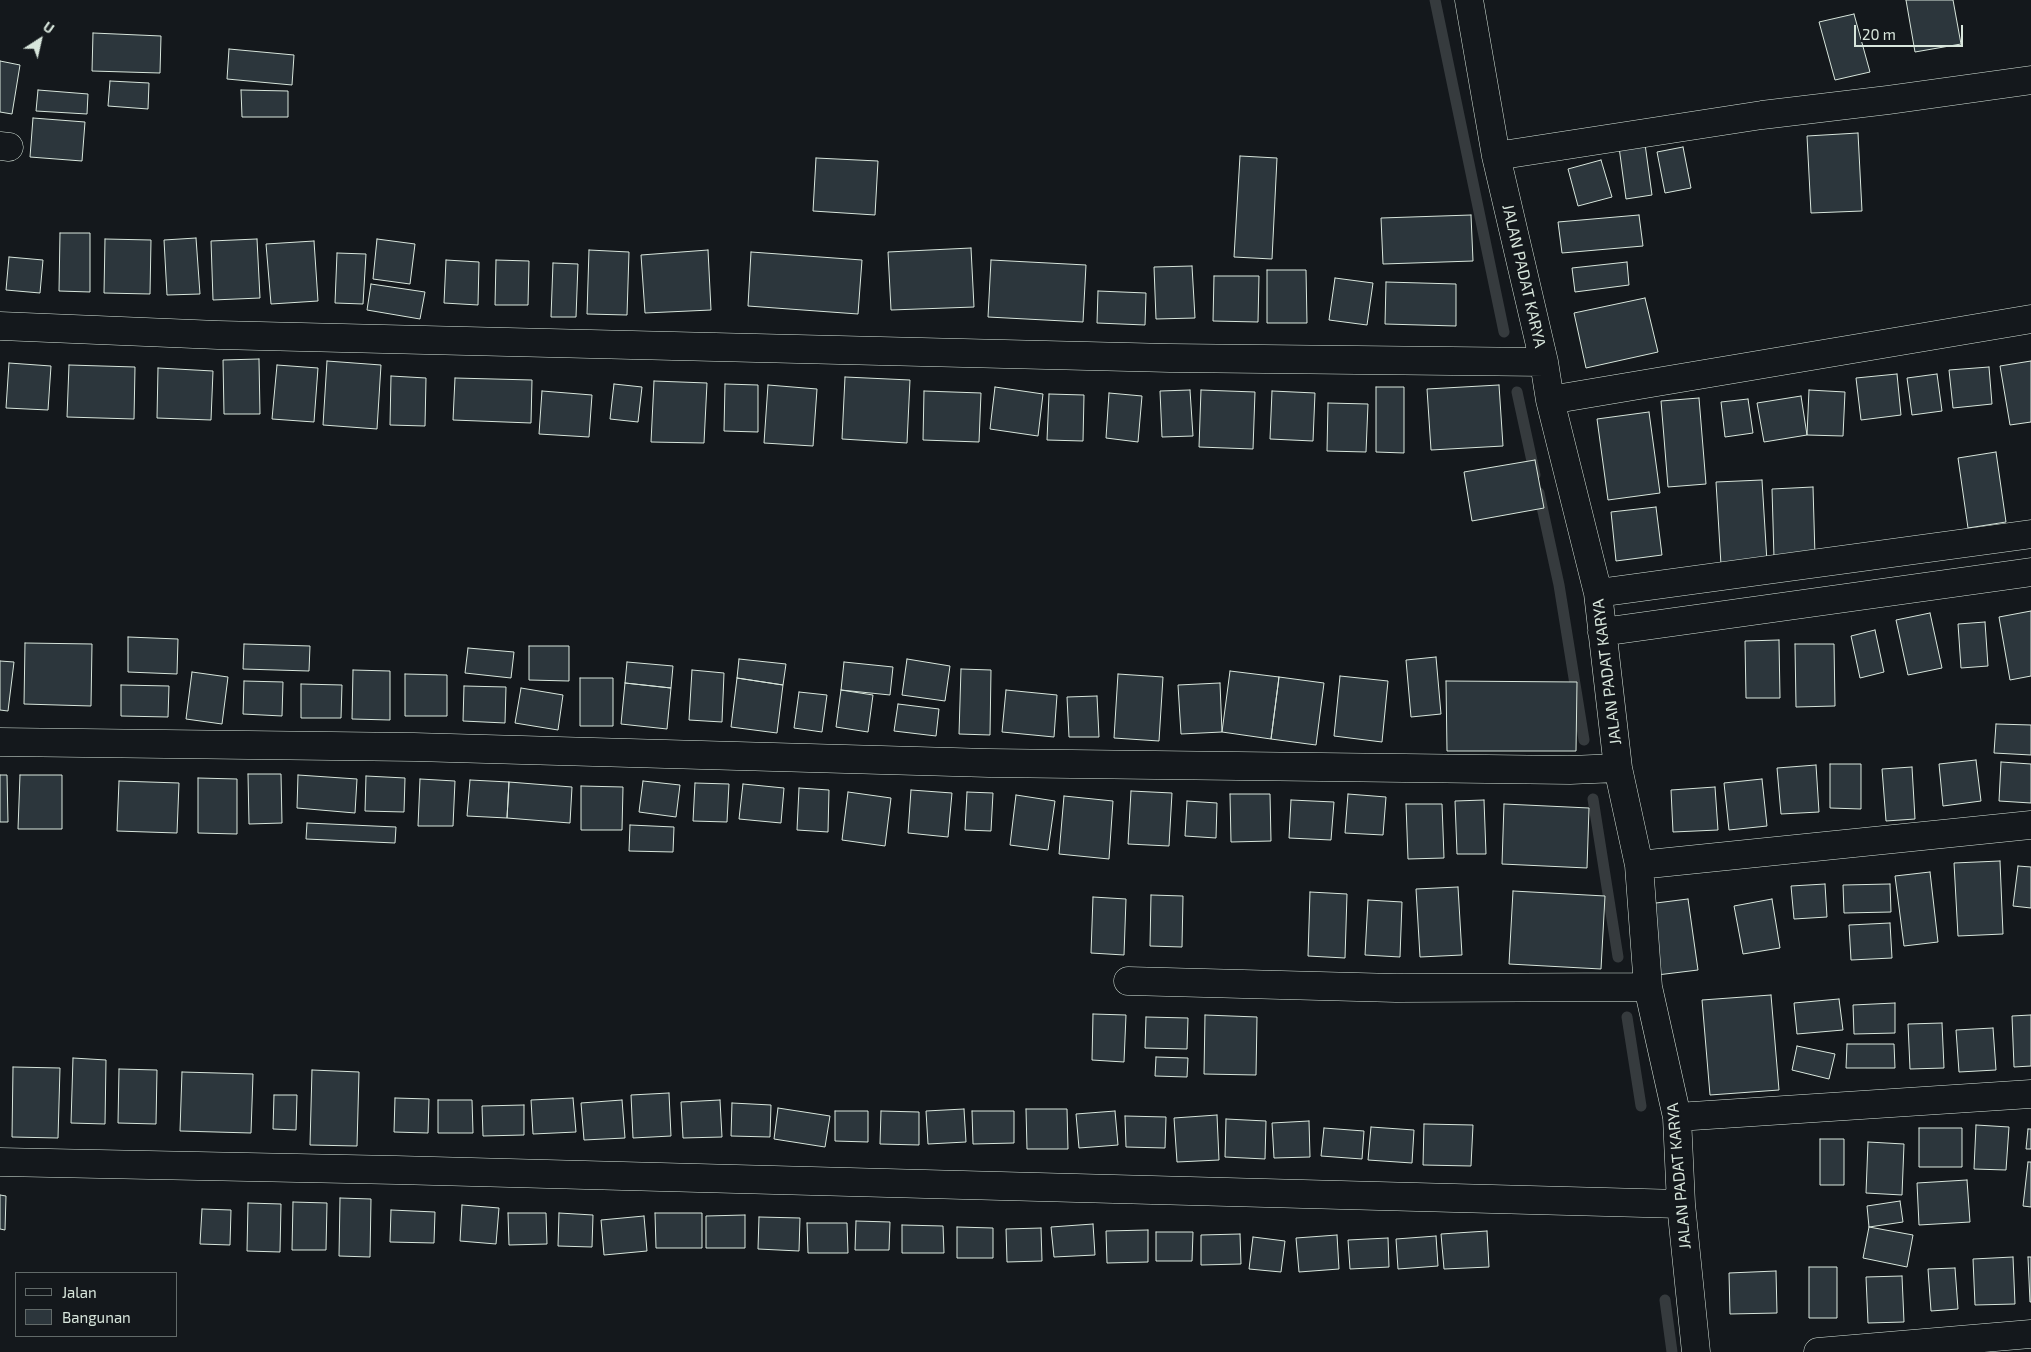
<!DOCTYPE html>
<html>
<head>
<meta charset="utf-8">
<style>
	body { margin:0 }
	#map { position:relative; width:2031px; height:1352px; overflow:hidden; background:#14181c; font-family:"Exo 2",sans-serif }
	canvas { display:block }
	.legend { position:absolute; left:15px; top:1272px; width:162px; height:65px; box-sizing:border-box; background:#14181c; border:1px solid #626a69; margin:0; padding:6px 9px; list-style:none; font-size:15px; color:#d8e6dc }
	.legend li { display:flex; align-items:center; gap:10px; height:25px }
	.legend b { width:25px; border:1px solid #626a69 }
	.north { position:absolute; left:15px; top:15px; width:50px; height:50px; -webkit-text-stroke:4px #14181c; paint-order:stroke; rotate:35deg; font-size:14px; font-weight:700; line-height:20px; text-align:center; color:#d8e6dc }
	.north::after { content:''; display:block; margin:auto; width:18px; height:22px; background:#d8e6dc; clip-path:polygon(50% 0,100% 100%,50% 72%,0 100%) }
	.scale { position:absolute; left:1854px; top:25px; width:109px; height:22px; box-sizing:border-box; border:2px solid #d8e6dc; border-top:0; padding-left:6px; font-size:15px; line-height:18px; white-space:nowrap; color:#d8e6dc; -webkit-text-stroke:4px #14181c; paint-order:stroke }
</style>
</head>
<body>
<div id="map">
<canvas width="2031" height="1352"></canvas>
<ul class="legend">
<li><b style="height:6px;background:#14181c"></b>Jalan</li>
<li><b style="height:14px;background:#2c363c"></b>Bangunan</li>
</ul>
<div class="north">U</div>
<div class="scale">20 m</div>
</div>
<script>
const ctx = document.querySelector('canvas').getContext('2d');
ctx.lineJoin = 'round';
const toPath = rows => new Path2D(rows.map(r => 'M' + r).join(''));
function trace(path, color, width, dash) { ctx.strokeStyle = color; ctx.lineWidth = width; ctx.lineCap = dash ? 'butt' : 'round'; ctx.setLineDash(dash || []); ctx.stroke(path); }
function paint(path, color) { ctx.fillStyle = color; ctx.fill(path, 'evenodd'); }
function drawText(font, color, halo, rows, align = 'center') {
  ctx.font = font + ' "Exo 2",sans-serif'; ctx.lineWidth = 4; ctx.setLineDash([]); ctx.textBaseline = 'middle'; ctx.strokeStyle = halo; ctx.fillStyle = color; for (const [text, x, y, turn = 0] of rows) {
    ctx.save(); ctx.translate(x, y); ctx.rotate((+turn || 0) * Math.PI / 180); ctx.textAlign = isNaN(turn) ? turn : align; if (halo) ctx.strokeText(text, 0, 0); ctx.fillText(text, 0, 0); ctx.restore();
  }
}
trace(toPath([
	[1435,0,1504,332],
	[1517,392,1535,475],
	[1539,493,1559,585,1584,740],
	[1593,799,1618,957],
	[1627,1017,1641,1106],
	[1665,1300,1672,1352]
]), '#363b3e', 11);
const building = toPath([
	[1906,0,1953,0,1961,44,1915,52,1906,0],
	[1854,14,1870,72,1835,80,1819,22,1854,14],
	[93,33,161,36,160,73,92,71,93,33],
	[229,49,294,55,292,85,227,79,229,49],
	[0,61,20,65,12,114,0,112,0,61],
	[110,81,149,83,148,109,108,106,110,81],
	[38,90,88,94,87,114,36,111,38,90],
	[241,90,288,91,288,117,242,117,241,90],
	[33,118,85,122,82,161,30,157,33,118],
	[1858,133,1862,211,1811,213,1807,136,1858,133],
	[1645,144,1652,195,1626,199,1619,147,1645,144],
	[1683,147,1691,188,1665,193,1657,152,1683,147],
	[1240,156,1277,158,1272,259,1234,257,1240,156],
	[816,158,878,161,875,215,813,211,816,158],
	[1601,160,1612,197,1578,206,1568,169,1601,160],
	[1471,215,1473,261,1383,264,1381,218,1471,215],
	[1639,215,1643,246,1562,253,1558,222,1639,215],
	[60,233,90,233,90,292,59,291,60,233],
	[196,238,200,294,167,295,164,240,196,238],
	[105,239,151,240,150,294,104,293,105,239],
	[257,239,260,298,213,300,211,241,257,239],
	[377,239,415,244,410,284,373,279,377,239],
	[314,241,318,301,271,304,266,244,314,241],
	[971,248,974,307,891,310,888,252,971,248],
	[589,250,629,252,627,315,587,314,589,250],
	[708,250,711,310,645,313,641,255,708,250],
	[751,252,862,260,858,314,748,306,751,252],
	[337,253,366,254,363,304,335,303,337,253],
	[9,257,43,260,40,293,6,290,9,257],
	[446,260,479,262,478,305,444,303,446,260],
	[496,260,529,261,528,305,495,305,496,260],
	[991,260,1086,265,1083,322,988,317,991,260],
	[1627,262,1629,285,1575,292,1572,268,1627,262],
	[553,263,578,264,576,317,551,317,553,263],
	[1192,266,1195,318,1156,319,1154,267,1192,266],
	[1267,270,1306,270,1307,323,1267,323,1267,270],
	[1214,276,1259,276,1258,322,1213,321,1214,276],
	[1335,278,1373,283,1367,325,1329,320,1335,278],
	[1386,282,1456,284,1456,326,1385,324,1386,282],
	[371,284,425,292,420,319,367,310,371,284],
	[1098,291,1146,293,1145,325,1097,323,1098,291],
	[1645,298,1658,352,1586,368,1574,313,1645,298],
	[259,359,260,414,224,414,223,360,259,359],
	[327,361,381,365,377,429,323,425,327,361],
	[2031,361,2031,422,2010,425,2000,366,2031,361],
	[9,363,51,366,48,410,6,408,9,363],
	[69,365,135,367,134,419,67,417,69,365],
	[277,365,318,368,314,422,272,419,277,365],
	[1989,367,1992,404,1953,408,1949,370,1989,367],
	[158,368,213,371,211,420,157,418,158,368],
	[1897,374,1901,415,1861,420,1856,378,1897,374],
	[1937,374,1942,411,1912,415,1907,378,1937,374],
	[391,376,426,378,425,426,390,425,391,376],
	[845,377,910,380,907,443,842,439,845,377],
	[455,378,532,380,531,423,453,420,455,378],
	[654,381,707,383,704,443,651,442,654,381],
	[614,384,642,387,638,422,610,419,614,384],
	[725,384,758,385,758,432,724,431,725,384],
	[768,385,817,389,813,446,764,443,768,385],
	[1499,385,1503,446,1431,450,1427,389,1499,385],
	[995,387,1043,394,1038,436,990,429,995,387],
	[1376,387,1404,387,1404,453,1376,452,1376,387],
	[1190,390,1193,436,1162,437,1160,391,1190,390],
	[1201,390,1255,392,1253,449,1199,447,1201,390],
	[1809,390,1845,392,1843,436,1807,435,1809,390],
	[542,391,592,395,589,437,539,434,542,391],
	[924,391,981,393,979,442,923,440,924,391],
	[1272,391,1315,393,1313,441,1270,439,1272,391],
	[1109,393,1142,396,1138,442,1106,438,1109,393],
	[1049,394,1084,395,1083,441,1047,440,1049,394],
	[1801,396,1807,435,1764,442,1757,403,1801,396],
	[1699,398,1706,484,1668,487,1661,401,1699,398],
	[1748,399,1753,433,1725,437,1721,402,1748,399],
	[1328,403,1368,404,1366,452,1327,451,1328,403],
	[1649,412,1660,493,1608,500,1597,419,1649,412],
	[1996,452,2006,522,1968,528,1958,458,1996,452],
	[1535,460,1544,508,1472,521,1464,472,1535,460],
	[1762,480,1767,562,1721,565,1716,482,1762,480],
	[1813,487,1815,556,1774,558,1772,489,1813,487],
	[1656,507,1662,555,1616,561,1611,512,1656,507],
	[2031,611,2031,676,2010,680,1999,617,2031,611],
	[1930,613,1942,668,1908,675,1896,620,1930,613],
	[1985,622,1988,666,1961,668,1958,624,1985,622],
	[1875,630,1884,672,1860,678,1851,636,1875,630],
	[128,637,178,639,177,674,128,672,128,637],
	[1779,640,1780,698,1746,698,1745,641,1779,640],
	[25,643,92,644,91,706,24,704,25,643],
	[244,644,310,646,309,671,243,669,244,644],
	[1795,644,1834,644,1835,706,1796,707,1795,644],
	[529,646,569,646,569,681,529,680,529,646],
	[468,648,514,652,511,678,465,673,468,648],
	[1436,657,1441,714,1411,717,1406,660,1436,657],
	[739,659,786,664,783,685,737,678,739,659],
	[907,659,950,666,945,701,902,695,907,659],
	[0,661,14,662,8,711,0,710,0,661],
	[627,662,673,666,671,688,625,683,627,662],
	[844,662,893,667,890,695,841,690,844,662],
	[961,669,991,670,990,735,959,734,961,669],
	[353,670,390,671,390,720,352,719,353,670],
	[692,670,724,673,722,722,689,720,692,670],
	[1230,671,1279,677,1271,739,1222,732,1230,671],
	[192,672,228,677,222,724,186,719,192,672],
	[405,674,447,675,447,716,405,716,405,674],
	[1118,674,1163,677,1159,741,1114,738,1118,674],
	[1340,676,1388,681,1382,742,1334,736,1340,676],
	[1279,677,1324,683,1316,745,1271,739,1279,677],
	[580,678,613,678,613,726,580,726,580,678],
	[737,678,783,685,777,733,731,727,737,678],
	[244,681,283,682,282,716,243,714,244,681],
	[1446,681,1577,682,1576,751,1447,751,1446,681],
	[625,683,671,688,667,729,621,724,625,683],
	[1220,683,1222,732,1181,734,1178,685,1220,683],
	[301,684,342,685,341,718,301,718,301,684],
	[121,685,169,686,168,717,121,716,121,685],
	[464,686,506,687,505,723,463,721,464,686],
	[521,688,563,695,558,730,515,723,521,688],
	[841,690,873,695,868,732,836,727,841,690],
	[1006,690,1057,695,1054,737,1002,732,1006,690],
	[799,692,827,695,822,732,794,728,799,692],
	[1097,696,1099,737,1069,737,1067,697,1097,696],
	[898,704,939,709,936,736,894,731,898,704],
	[1996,724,2031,725,2031,755,1994,753,1996,724],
	[1976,760,1981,801,1943,806,1939,764,1976,760],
	[2001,762,2031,764,2031,803,1999,801,2001,762],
	[1830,764,1861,764,1861,809,1830,808,1830,764],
	[1816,765,1819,812,1781,814,1777,768,1816,765],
	[1912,767,1915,819,1886,821,1882,769,1912,767],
	[248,774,281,774,282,823,249,824,248,774],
	[0,775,7,775,8,822,0,822,0,775],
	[20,775,62,775,62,829,18,829,20,775],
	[298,775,357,779,355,813,297,808,298,775],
	[366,776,405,778,404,812,365,811,366,776],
	[198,778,237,779,237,834,198,833,198,778],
	[420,779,455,781,453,826,418,826,420,779],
	[1762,779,1767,826,1729,830,1724,783,1762,779],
	[470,780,509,782,507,818,467,816,470,780],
	[119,781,179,783,177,833,117,831,119,781],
	[643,781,680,785,676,817,639,812,643,781],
	[509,782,572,787,570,823,507,818,509,782],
	[695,783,729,784,727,822,693,821,695,783],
	[743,784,784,788,781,823,739,819,743,784],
	[581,786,623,787,622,830,581,830,581,786],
	[1715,787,1718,830,1673,832,1671,790,1715,787],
	[799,788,829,790,828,832,797,830,799,788],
	[911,790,952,793,948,837,908,833,911,790],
	[1131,791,1172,793,1169,846,1128,844,1131,791],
	[848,792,891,798,885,846,842,840,848,792],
	[967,792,993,793,991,831,965,830,967,792],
	[1230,794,1270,794,1271,841,1231,842,1230,794],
	[1348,794,1386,797,1383,835,1345,833,1348,794],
	[1016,795,1055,801,1048,850,1010,845,1016,795],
	[1064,796,1113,801,1109,859,1059,854,1064,796],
	[1291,800,1334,802,1331,840,1289,838,1291,800],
	[1484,800,1486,854,1457,854,1455,801,1484,800],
	[1187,801,1217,803,1216,838,1185,836,1187,801],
	[1406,804,1442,804,1444,858,1408,859,1406,804],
	[1504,804,1589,808,1587,868,1502,864,1504,804],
	[307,823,396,827,395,843,306,839,307,823],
	[630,825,674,827,673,852,629,851,630,825],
	[2000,861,2003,934,1958,936,1954,863,2000,861],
	[2018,866,2031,867,2031,908,2013,906,2018,866],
	[1930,872,1938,942,1904,946,1895,876,1930,872],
	[1825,884,1827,917,1794,919,1791,886,1825,884],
	[1890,884,1891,912,1844,913,1843,885,1890,884],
	[1458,887,1462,955,1420,957,1416,889,1458,887],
	[1513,891,1605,896,1601,969,1509,964,1513,891],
	[1310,892,1347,894,1345,958,1308,956,1310,892],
	[1151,895,1183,896,1182,947,1150,946,1151,895],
	[1093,897,1126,899,1124,955,1091,953,1093,897],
	[1688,899,1698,970,1657,975,1648,904,1688,899],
	[1772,899,1780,948,1743,954,1734,906,1772,899],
	[1368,900,1402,902,1400,957,1365,955,1368,900],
	[1890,923,1892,958,1851,960,1849,925,1890,923],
	[1771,995,1779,1090,1710,1095,1702,1000,1771,995],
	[1839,999,1843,1030,1797,1034,1794,1003,1839,999],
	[1895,1003,1895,1033,1854,1034,1853,1005,1895,1003],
	[1093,1014,1126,1015,1124,1062,1092,1060,1093,1014],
	[1205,1015,1257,1017,1256,1075,1204,1074,1205,1015],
	[2031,1015,2031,1066,2014,1067,2012,1016,2031,1015],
	[1146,1017,1188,1018,1187,1049,1145,1048,1146,1017],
	[1942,1023,1944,1068,1910,1069,1908,1024,1942,1023],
	[1993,1028,1996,1070,1959,1072,1956,1030,1993,1028],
	[1847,1044,1894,1044,1895,1068,1846,1068,1847,1044],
	[1797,1046,1835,1054,1829,1079,1792,1070,1797,1046],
	[1156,1057,1188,1058,1187,1077,1155,1076,1156,1057],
	[73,1058,106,1060,105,1124,71,1123,73,1058],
	[13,1067,60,1068,58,1138,12,1137,13,1067],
	[119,1069,157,1070,156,1124,118,1123,119,1069],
	[312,1070,359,1072,357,1146,310,1145,312,1070],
	[182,1072,253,1074,251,1133,180,1131,182,1072],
	[669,1093,671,1136,633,1138,631,1095,669,1093],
	[274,1095,297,1095,296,1130,273,1129,274,1095],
	[395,1098,429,1099,428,1133,394,1132,395,1098],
	[573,1098,576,1132,533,1134,531,1100,573,1098],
	[438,1100,472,1100,473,1133,438,1133,438,1100],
	[622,1100,625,1138,584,1140,581,1103,622,1100],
	[720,1100,722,1137,683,1138,681,1102,720,1100],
	[732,1103,771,1105,770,1137,731,1136,732,1103],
	[524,1105,524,1135,483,1136,482,1106,524,1105],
	[778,1108,830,1116,825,1147,774,1139,778,1108],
	[964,1109,966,1142,928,1144,926,1111,964,1109],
	[1026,1109,1067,1109,1068,1149,1027,1149,1026,1109],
	[835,1111,868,1111,868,1142,835,1141,835,1111],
	[881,1111,919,1112,919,1145,880,1144,881,1111],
	[972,1111,1014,1111,1014,1143,973,1144,972,1111],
	[1115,1111,1118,1145,1079,1148,1076,1114,1115,1111],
	[1217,1115,1219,1160,1177,1162,1174,1118,1217,1115],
	[1125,1116,1166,1117,1165,1148,1126,1147,1125,1116],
	[1226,1119,1266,1121,1265,1159,1225,1157,1226,1119],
	[1309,1121,1310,1157,1274,1158,1272,1123,1309,1121],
	[1424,1124,1473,1125,1471,1166,1423,1165,1424,1124],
	[1976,1125,2009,1127,2006,1170,1974,1169,1976,1125],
	[1371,1127,1414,1130,1412,1163,1368,1160,1371,1127],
	[1324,1128,1364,1131,1362,1159,1321,1156,1324,1128],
	[1919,1128,1962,1128,1962,1167,1919,1167,1919,1128],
	[2028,1129,2031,1129,2031,1149,2026,1149,2028,1129],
	[1820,1139,1844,1139,1844,1185,1820,1185,1820,1139],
	[1868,1142,1904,1144,1902,1195,1866,1193,1868,1142],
	[2028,1162,2031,1162,2031,1207,2023,1206,2028,1162],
	[1967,1180,1970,1222,1919,1225,1917,1183,1967,1180],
	[0,1195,6,1196,5,1230,0,1229,0,1195],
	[340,1198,371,1199,370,1257,339,1256,340,1198],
	[1900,1201,1903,1222,1869,1227,1867,1206,1900,1201],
	[293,1202,327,1203,326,1250,292,1250,293,1202],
	[248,1203,281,1204,280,1252,247,1251,248,1203],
	[462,1205,499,1208,496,1244,460,1241,462,1205],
	[202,1209,231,1210,230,1245,200,1244,202,1209],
	[391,1210,435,1212,434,1243,390,1242,391,1210],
	[508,1213,546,1213,547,1244,509,1245,508,1213],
	[559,1213,593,1215,592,1247,558,1246,559,1213],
	[655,1213,702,1213,702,1248,656,1248,655,1213],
	[745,1215,745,1248,706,1248,706,1216,745,1215],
	[644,1216,647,1251,604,1255,601,1220,644,1216],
	[759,1217,800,1218,799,1251,758,1249,759,1217],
	[856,1221,890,1222,889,1250,855,1250,856,1221],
	[807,1223,847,1223,848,1253,808,1253,807,1223],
	[1093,1224,1095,1255,1054,1257,1051,1227,1093,1224],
	[902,1225,943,1226,944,1253,902,1253,902,1225],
	[957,1227,993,1228,993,1258,957,1258,957,1227],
	[1869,1227,1913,1235,1907,1267,1863,1258,1869,1227],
	[1041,1228,1042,1261,1007,1262,1006,1229,1041,1228],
	[1148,1230,1148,1262,1107,1263,1106,1231,1148,1230],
	[1487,1231,1489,1267,1444,1269,1441,1234,1487,1231],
	[1156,1232,1193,1232,1192,1261,1156,1261,1156,1232],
	[1240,1234,1241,1264,1201,1265,1201,1235,1240,1234],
	[1337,1235,1339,1269,1299,1272,1296,1238,1337,1235],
	[1436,1236,1438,1266,1398,1269,1396,1239,1436,1236],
	[1253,1237,1285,1241,1281,1272,1249,1269,1253,1237],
	[1388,1238,1389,1267,1350,1269,1348,1240,1388,1238],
	[2013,1257,2015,1304,1975,1305,1973,1259,2013,1257],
	[2028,1257,2031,1257,2031,1302,2030,1302,2028,1257],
	[1809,1267,1837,1267,1837,1318,1809,1318,1809,1267],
	[1955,1268,1958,1309,1931,1311,1928,1269,1955,1268],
	[1776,1271,1777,1313,1730,1314,1729,1273,1776,1271],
	[1902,1276,1904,1322,1868,1323,1866,1277,1902,1276]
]);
paint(building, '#2c363c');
trace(building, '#d8e6dc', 1);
const minor = toPath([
	[1469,0,1496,156,1544,362,1550,400,1598,593,1618,768,1639,865,1648,987,1677,1117,1681,1204,1696,1352],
	[0,146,9,147],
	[1496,156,1762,115,1888,100,2031,80],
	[0,326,218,335,1170,358,1544,362],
	[1550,400,2031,319],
	[1598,593,2031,534],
	[1602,632,2031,572],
	[0,742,414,747,989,763,1570,770,1618,768],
	[1639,865,2031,825],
	[1128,981,1396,988,1648,987],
	[1677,1117,2031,1094],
	[0,1162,396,1170,1681,1204],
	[1818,1352,2031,1334]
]);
trace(minor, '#d8e6dc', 29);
trace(minor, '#14181c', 28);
drawText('16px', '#d8e6dc', '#14181c', [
	["JALAN PADAT KARYA",1524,276,77],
	["JALAN PADAT KARYA",1607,672,-97],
	["JALAN PADAT KARYA",1679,1176,-95]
]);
</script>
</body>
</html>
